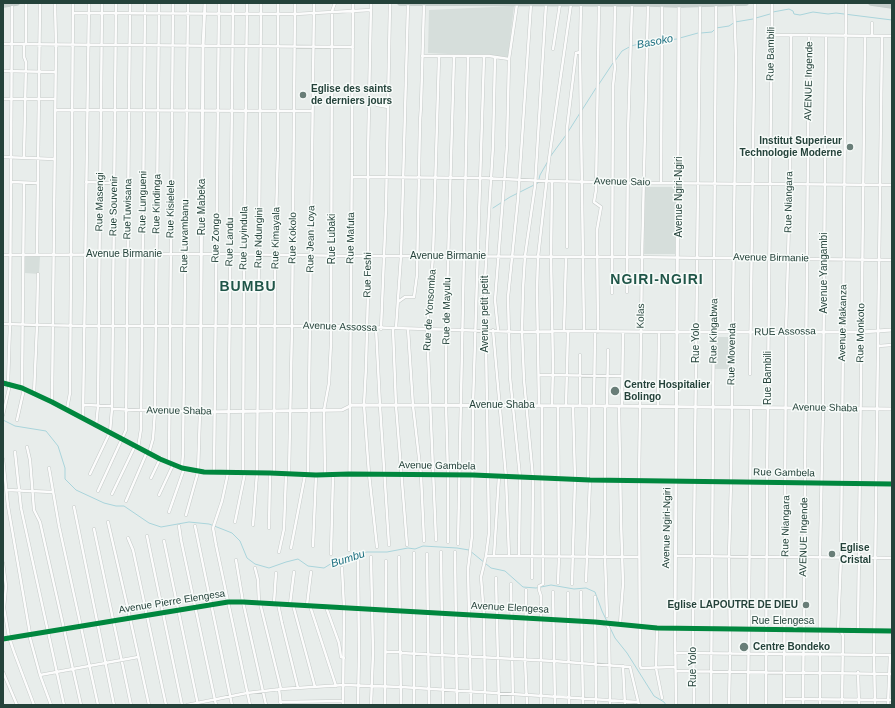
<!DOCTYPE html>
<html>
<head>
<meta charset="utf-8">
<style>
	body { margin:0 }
	#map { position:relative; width:895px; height:708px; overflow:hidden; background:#e8edeb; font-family:Helvetica,sans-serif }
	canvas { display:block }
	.frame { position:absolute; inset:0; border:4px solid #24423a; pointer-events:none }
</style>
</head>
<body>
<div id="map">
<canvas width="895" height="708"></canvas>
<div class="frame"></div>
</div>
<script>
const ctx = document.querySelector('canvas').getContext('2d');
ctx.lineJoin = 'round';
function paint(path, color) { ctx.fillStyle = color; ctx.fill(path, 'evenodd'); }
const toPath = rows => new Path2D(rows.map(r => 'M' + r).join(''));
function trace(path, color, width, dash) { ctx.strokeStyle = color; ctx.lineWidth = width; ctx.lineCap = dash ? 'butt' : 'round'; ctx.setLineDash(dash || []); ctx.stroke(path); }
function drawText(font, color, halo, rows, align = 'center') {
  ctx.font = font + ' Helvetica,sans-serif'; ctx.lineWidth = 3; ctx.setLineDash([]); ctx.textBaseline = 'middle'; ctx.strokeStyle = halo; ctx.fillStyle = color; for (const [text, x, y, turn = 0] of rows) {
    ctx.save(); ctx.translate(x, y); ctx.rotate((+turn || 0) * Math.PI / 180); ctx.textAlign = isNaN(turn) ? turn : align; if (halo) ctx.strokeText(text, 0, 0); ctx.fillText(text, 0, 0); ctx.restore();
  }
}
paint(toPath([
	[514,6,508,57,428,53,429,10],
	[645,187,676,187,675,254,644,254],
	[25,256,40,256,39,274,25,273],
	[715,337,729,337,729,369,715,369]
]), '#d6dedb');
trace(toPath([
	[773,12,789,9,793,11,794,14,800,15,813,12,828,14,836,13,892,20],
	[756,18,770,14],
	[701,33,712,32,716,28,729,26,735,22,753,19],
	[680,38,698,33],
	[615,61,622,51,631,46,647,42,677,39],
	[599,84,613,63],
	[582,110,596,88],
	[568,132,580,113],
	[550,157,566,135],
	[493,208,510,197,538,183,540,175,548,161],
	[3,420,15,426,46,431,58,446,65,468,65,479,76,490,104,503,116,506,124,506,149,523,161,527,189,522,209,524,222,529,232,533,240,541,247,558,255,564,269,568,286,562,298,559,308,566,324,568,337,560,367,552,387,552,408,548,415,549,423,546,457,548,469,550,491,568,505,571,523,587,536,588,551,585,574,589,586,588,595,592,602,611,615,638,627,653,654,696,664,702,666,705]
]), '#a9d4db', 1);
const minor = toPath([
	[26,3,26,44],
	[233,3,228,473,222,501,213,528,216,545,250,705],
	[371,3,368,155,368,293,366,367,364,405,369,474,377,547],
	[581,4,580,52,584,331],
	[648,4,642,257,639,481,640,666,641,668,675,667],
	[73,13,295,14,371,10],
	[772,35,892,36],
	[872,36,872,23],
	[3,44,353,47],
	[24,44,24,57,26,62,24,157],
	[553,49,560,4],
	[422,56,489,56,509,59],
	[495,57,493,146,485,279,489,533,486,556,639,557],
	[3,71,55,72],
	[3,99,55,99],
	[369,100,377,105,388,107],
	[55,110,312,111],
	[3,157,54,159],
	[352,177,481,178,546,181,643,183,892,185],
	[552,181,551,257,553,367,552,406],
	[11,182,38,183],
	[86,182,114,183],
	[661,183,662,4],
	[567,247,567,128,576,53,580,52],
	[37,254,40,3],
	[3,255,230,254,351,256,626,257,892,260],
	[627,292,628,132,632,4],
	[612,293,613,86,615,67,614,59,615,5],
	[398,302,405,297,414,297,417,275,420,122,421,106,424,4],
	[3,324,84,326,331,326,522,332,564,331,677,332],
	[376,328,380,406,389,545],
	[396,328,401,256,408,4],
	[381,329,386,208,390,3],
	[393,329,396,406,407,545],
	[408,329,413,406,421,475,424,541],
	[493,330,506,477,509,556],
	[498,330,495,300,507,146,509,59,517,4],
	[564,331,566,257],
	[598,332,597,230,601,207,594,202,596,190,599,4],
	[878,346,892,345],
	[580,355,580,406],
	[750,374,755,3],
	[539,375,622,376],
	[3,383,22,388,52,402,160,459,182,468,198,472,214,473,270,473,316,475,349,474,473,475,590,480,676,481],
	[8,384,10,324,12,4],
	[22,388,24,183],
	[34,394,37,325,38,274],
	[52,402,56,45,55,3],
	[84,405,112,406],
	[539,406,537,290,538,257,549,159,571,4],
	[566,406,568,331],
	[594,406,595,332],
	[605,406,605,557,607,616],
	[607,406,608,350],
	[619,406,621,521,623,584,620,624],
	[622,406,623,332],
	[658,406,659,332],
	[67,409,70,393,73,3],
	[112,409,200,412,198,472,186,515],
	[3,415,10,384],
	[83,418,89,3],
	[17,420,24,389],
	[96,426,98,406,102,3],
	[27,447,30,460,34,510,40,522,81,705],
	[138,448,141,429,145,3],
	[15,452,21,508,64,705],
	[149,453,153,439,155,411,159,3],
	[3,459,8,506,30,634,30,638,40,675,51,705],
	[169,463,173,3],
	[49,468,59,526,98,705],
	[182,468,183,453,188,3],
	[214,473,219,3],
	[243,473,244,255,247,3],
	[274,473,275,255,278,147,278,3],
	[90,474,110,432,112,409,116,3],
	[289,474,292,326,295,3],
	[308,475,314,3],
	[325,475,324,410,329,383,331,343,332,11,335,3],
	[151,478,160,459],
	[588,480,589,406],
	[7,490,53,492],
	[98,491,126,430,130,3],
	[112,494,135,446],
	[159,495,173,465],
	[126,501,147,452],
	[74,507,114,705],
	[169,512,184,469],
	[108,522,130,618,149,705],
	[235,522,245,473],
	[253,525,257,473,261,3],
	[179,526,181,540,216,705],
	[195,526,232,705],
	[269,528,270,473],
	[94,529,131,705],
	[147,536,182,705],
	[128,538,133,550,166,705],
	[436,540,427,329,433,256,439,57],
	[164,541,198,705],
	[448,542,448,475,446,405,446,330,454,57],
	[458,544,468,57],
	[313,546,316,475],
	[291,548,305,475],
	[349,550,353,3],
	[279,552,284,529,286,474],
	[441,552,443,705],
	[455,552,457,705],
	[414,553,414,705],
	[331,554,333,475],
	[427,554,429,705],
	[494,556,499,476],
	[519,556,520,477,510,377,508,297,518,199,531,4],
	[675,556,892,558],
	[399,557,401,705],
	[236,560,243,602,266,705],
	[3,563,6,586,4,608,9,637,14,652,34,705],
	[255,568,258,580,259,603],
	[342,568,344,608,343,705],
	[496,578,499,705],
	[532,578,533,478,524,380,522,331,523,289,525,256,535,186,546,4],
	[586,581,590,480],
	[558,583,559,556,558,406],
	[511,584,513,705],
	[572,584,575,479,573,406],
	[526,590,525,659,527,705],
	[553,592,555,705],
	[581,592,583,705],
	[568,593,569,705],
	[595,597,596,705],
	[260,603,281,689],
	[274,603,276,573],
	[278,604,282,623,298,688],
	[290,604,294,572],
	[293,605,315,687],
	[307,605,311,572],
	[310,606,336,686],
	[326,607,339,643,341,657,344,658],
	[604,624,607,625,609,629,610,705],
	[657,628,656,668,662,698],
	[858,631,865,36],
	[3,639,228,602,243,602,567,620,620,624,640,627,675,628,676,705],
	[386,652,401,652],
	[401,653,554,661,630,667,639,705],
	[675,653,892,655],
	[623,666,625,705],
	[676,671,892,674],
	[3,672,17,705],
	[858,672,859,705],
	[40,675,138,657],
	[279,689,281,705],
	[784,699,892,700],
	[280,702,343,701],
	[187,705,247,693,281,689,344,685,401,687,638,702],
	[358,705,359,653,358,561],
	[371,705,373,653,371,557],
	[385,705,386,561],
	[471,705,468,569,472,536,473,405,484,57],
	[485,705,484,616,481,577,486,556],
	[541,705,541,596,539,590,539,586,543,584,542,406],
	[694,705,693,628,700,5],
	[711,705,716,5],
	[729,705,730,653,729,556,731,482,736,57,734,4],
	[748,705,751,408],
	[766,705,767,482,772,3],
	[784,705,786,332,790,184,791,35],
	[803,705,809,35],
	[820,705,820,557,823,408,826,36],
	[842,705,843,636,842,633,838,631,841,557,846,3],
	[875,705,874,655,882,36],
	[888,705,890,655]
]);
const tertiary = toPath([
	[205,3,203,47,200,412,342,410,352,405,607,406,892,409],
	[679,4,675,628,892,631],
	[677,332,861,332,892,330],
	[676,481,892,484]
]);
const trunk = toPath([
	[400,3,650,4,679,5,746,3],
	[871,3,892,6],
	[3,5,17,3]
]);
trace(minor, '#c5cac8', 3.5);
trace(tertiary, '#c5cac8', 4);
trace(trunk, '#c3ccc9', 5.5);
trace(minor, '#fcfcfc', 2.5);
trace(tertiary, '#fcfcfc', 3);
trace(trunk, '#c6cecc', 4.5);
trace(toPath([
	[3,383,22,388,52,402,160,459,182,468,204,472,270,473,316,475,349,474,473,475,590,480,892,484],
	[3,639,228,602,243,602,595,622,657,628,892,631]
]), '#00873e', 5);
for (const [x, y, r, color] of [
	[303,95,4,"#697e78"],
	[850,147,4,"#697e78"],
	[615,391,5,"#697e78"],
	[832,554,4,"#697e78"],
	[806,605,4,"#697e78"],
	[744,647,5,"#697e78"]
]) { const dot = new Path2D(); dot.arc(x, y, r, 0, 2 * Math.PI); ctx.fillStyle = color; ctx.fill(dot); trace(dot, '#f7fbf9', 1.5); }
drawText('10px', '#24423a', '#f7fbf9', [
	["Rue Bambili",771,54,-89],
	["AVENUE Ingende",809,81,-89],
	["Avenue Saio",622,182,1],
	["Avenue Ngiri-Ngiri",679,197,-90],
	["Rue Masengi",100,202,-89],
	["Rue Lungueni",143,202,-89],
	["Rue Niangara",789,202,-89],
	["Rue Kindinga",157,204,-89],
	["Rue Souvenir",114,206,-89],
	["Rue Mabeka",202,207,-90],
	["RueTuwisana",128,209,-89],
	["Rue Kisielele",171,209,-89],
	["Rue Luvambanu",185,236,-89],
	["Rue Zongo",216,238,-89],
	["Rue Luyindula",244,238,-89],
	["Rue Ndungini",259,238,-89],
	["Rue Kimayala",276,238,-89],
	["Rue Kokolo",293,238,-89],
	["Rue Mafuta",351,238,-89],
	["Rue Jean Loya",311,239,-89],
	["Rue Lubaki",332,239,-90],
	["Rue Landu",230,242,-89],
	["Avenue Birmanie",124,254],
	["Avenue Birmanie",448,256],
	["Avenue Birmanie",771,258,1],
	["Avenue Yangambi",824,273,-90],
	["Rue Feshi",368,275,-89],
	["Rue de Yonsomba",430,310,-86],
	["Rue de Mayulu",447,311,-89],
	["Avenue petit petit",485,314,-90],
	["Kolas",641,316,-89],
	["Avenue Makanza",843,323,-89],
	["Avenue Assossa",340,327,2],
	["Rue Kingabwa",714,331,-89],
	["RUE Assossa",785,332,-1],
	["Rue Monkoto",861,333,-89],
	["Rue Yolo",696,343,-90],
	["Rue Movenda",732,354,-89],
	["Rue Bambili",768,378,-90],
	["Avenue Shaba",502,405],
	["Avenue Shaba",825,408,1],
	["Avenue Shaba",179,411,1],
	["Avenue Gambela",437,466,1],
	["Rue Gambela",784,473,1],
	["Rue Niangara",786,526,-89],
	["Avenue Ngiri-Ngiri",667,528,-89],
	["AVENUE Ingende",804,537,-89],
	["Avenue Pierre Elengesa",172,602,-9],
	["Avenue Elengesa",510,608,3],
	["Rue Elengesa",783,621],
	["Rue Yolo",693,667,-90]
]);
drawText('bold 10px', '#24423a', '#f7fbf9', [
	["Eglise des saints",311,89],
	["de derniers jours",311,101],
	["Institut Superieur",842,141,"right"],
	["Technologie Moderne",842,153,"right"],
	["Centre Hospitalier",624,385],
	["Bolingo",624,397],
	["Eglise",840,548],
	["Cristal",840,560],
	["Eglise LAPOUTRE DE DIEU",798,605,"right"],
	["Centre Bondeko",753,647]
], 'left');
drawText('italic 11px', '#1c6f80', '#f7fbf9', [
	["Basoko",655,42,-11],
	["Bumbu",348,559,-18]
]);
ctx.letterSpacing = '1px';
drawText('bold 14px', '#1f5548', '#f7fbf9', [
	["NGIRI-NGIRI",657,280],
	["BUMBU",248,287]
]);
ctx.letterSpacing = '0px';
</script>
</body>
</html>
